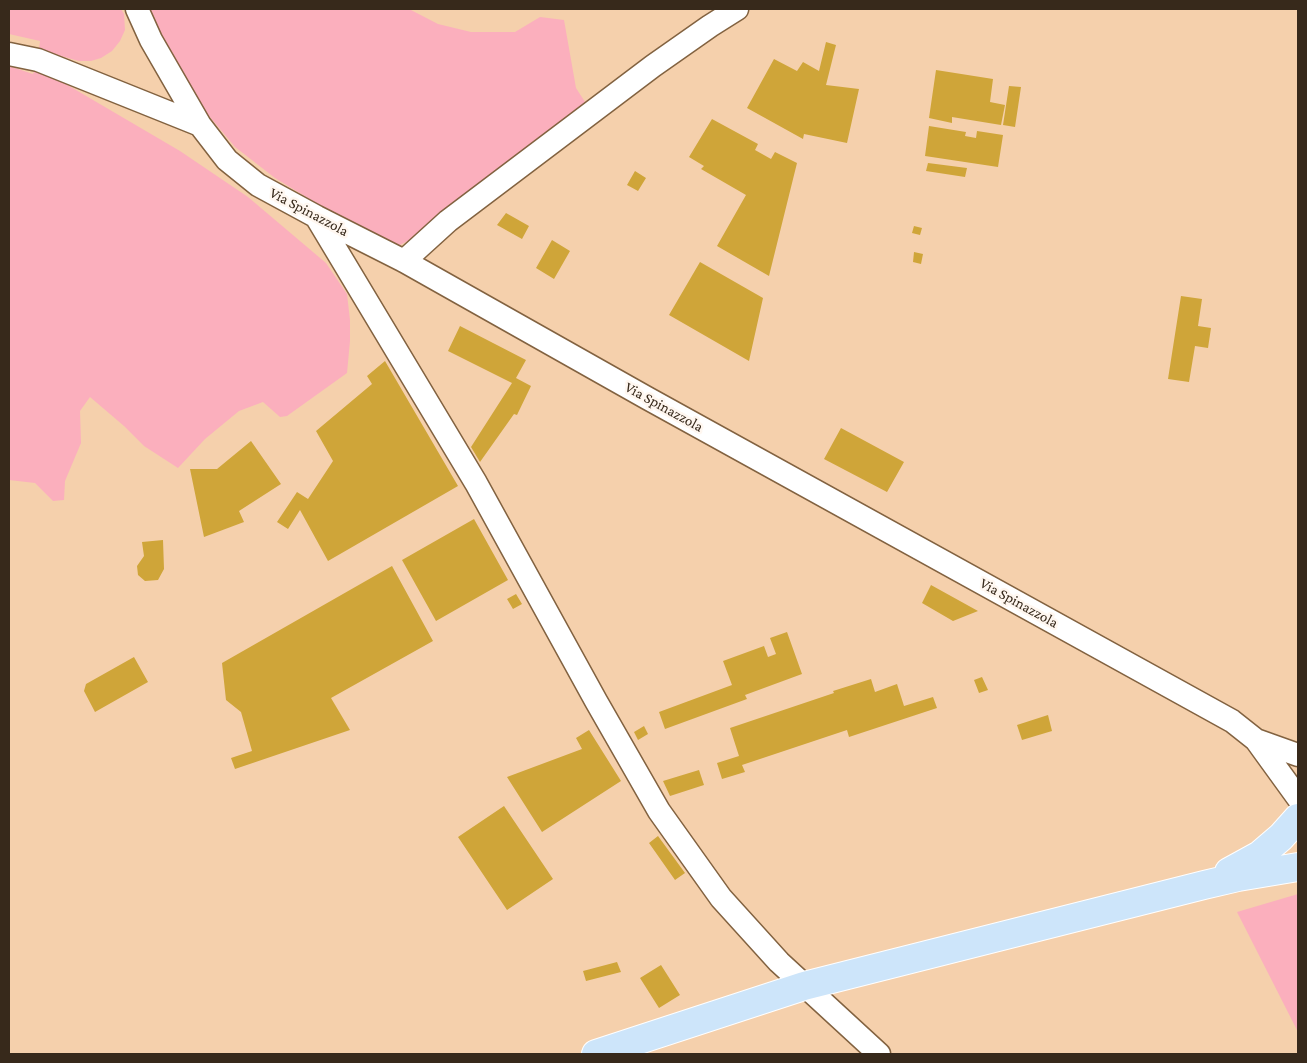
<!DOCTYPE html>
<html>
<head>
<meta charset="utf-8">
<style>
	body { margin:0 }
	#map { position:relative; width:1307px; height:1063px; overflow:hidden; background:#f5d0ac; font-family:"Crimson Pro",serif }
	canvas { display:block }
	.frame { position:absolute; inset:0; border:10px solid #37291b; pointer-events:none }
</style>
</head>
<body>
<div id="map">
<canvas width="1307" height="1063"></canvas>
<div class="frame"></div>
</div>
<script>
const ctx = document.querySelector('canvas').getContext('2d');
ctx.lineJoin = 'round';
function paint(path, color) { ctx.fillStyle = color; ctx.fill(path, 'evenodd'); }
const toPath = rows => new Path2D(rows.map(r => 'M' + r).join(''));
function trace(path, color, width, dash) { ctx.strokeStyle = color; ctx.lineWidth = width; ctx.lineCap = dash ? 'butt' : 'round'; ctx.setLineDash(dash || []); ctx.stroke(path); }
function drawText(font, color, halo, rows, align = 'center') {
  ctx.font = font + ' "Crimson Pro",serif'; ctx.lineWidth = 5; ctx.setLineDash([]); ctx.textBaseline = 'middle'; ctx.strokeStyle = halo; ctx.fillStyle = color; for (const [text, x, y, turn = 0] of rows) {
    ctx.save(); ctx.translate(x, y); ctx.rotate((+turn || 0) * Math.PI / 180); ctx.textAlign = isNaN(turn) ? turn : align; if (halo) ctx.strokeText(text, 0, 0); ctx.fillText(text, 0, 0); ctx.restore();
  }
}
paint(toPath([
	[9,9,121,9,124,14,125,30,120,41,112,51,101,58,91,61,79,61,39,50,40,41,9,34],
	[149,9,409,9,438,24,471,32,515,32,540,17,564,20,576,88,587,105,441,214,413,238,400,245,393,246,334,214,275,178,235,147,199,104,188,87],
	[9,66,33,74,35,69,47,73,180,151,248,197,326,263,347,294,350,320,350,341,347,373,287,416,280,417,263,402,239,411,205,439,178,468,144,446,124,426,90,397,80,411,81,443,65,481,64,500,53,501,35,483,9,480],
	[1298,894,1298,1032,1237,912]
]), '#fbafbd');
paint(toPath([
	[826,42,836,45,826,85,859,89,847,143,804,134,803,139,747,108,774,59,797,71,803,62,819,71],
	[936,70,993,79,990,102,1005,105,1001,125,952,117,952,123,929,118],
	[1009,86,1021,87,1015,127,1003,125],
	[712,119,758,144,755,150,771,159,775,152,797,163,769,276,717,246,746,195,701,169,704,166,689,157],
	[929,126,966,132,965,136,976,138,977,131,1003,135,998,167,925,156],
	[928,163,967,168,965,177,926,171],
	[635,171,646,178,638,191,627,185],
	[506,213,529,226,522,239,497,225],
	[914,226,922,228,920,235,912,233],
	[552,240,570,251,554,279,536,268],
	[914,252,923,254,921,264,913,262],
	[700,262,763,298,749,361,669,315],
	[1181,296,1202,299,1198,326,1211,328,1208,348,1195,346,1189,382,1168,379],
	[460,326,526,360,516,378,531,386,517,415,514,414,480,462,471,447,512,383,448,351],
	[385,361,458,486,328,561,300,510,288,529,277,522,297,492,308,499,333,461,316,431,372,384,367,376],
	[841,428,904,462,887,492,824,459],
	[251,441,281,484,239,511,244,522,204,537,190,469,217,469],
	[474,519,508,580,436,621,402,560],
	[163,540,164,569,158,580,145,581,138,575,137,566,144,556,142,542],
	[392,566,433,641,331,698,350,730,235,769,231,758,252,751,241,712,226,700,222,663],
	[931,585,978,611,953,621,922,603],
	[516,594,522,604,513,609,507,599],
	[787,632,802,674,745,695,747,699,665,729,659,712,732,685,723,661,764,646,768,657,776,654,770,638],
	[134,657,148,682,95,712,84,691,86,684],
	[982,677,988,690,979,693,974,680],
	[871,679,875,692,897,684,904,706,933,697,937,708,849,737,847,730,742,765,745,772,722,779,717,763,739,756,730,728,834,693,833,691],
	[1048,715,1052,731,1022,740,1017,725],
	[644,726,648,734,638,740,634,732],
	[589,730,621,781,542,832,507,777,582,749,576,738],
	[699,770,704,785,670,796,663,781],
	[504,806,553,879,507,910,458,837],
	[658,836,685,873,675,880,649,843],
	[617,962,621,972,586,981,583,971],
	[661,965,680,995,659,1008,640,978]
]), '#cfa539');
const minor = toPath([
	[137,9,151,40,200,125,227,160,258,185,317,217,404,261,647,398,1232,721,1256,740,1298,798],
	[9,54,38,60,200,125],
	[317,218,476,483,596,701,659,811,721,898,779,962,879,1054],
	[404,261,448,221,653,66,710,26,737,9],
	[1256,740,1298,755]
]);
const major = toPath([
	[1229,872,1260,855,1281,837,1298,818],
	[596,1054,804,986,1204,885,1238,877,1298,867]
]);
trace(minor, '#826240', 25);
trace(major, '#fff', 30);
trace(minor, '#fff', 22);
trace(major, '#cde5fa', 28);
drawText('15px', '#37291b', '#fff7f0', [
	["Via Spinazzola",309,212,28],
	["Via Spinazzola",664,407,29],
	["Via Spinazzola",1019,603,29]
]);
</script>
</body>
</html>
